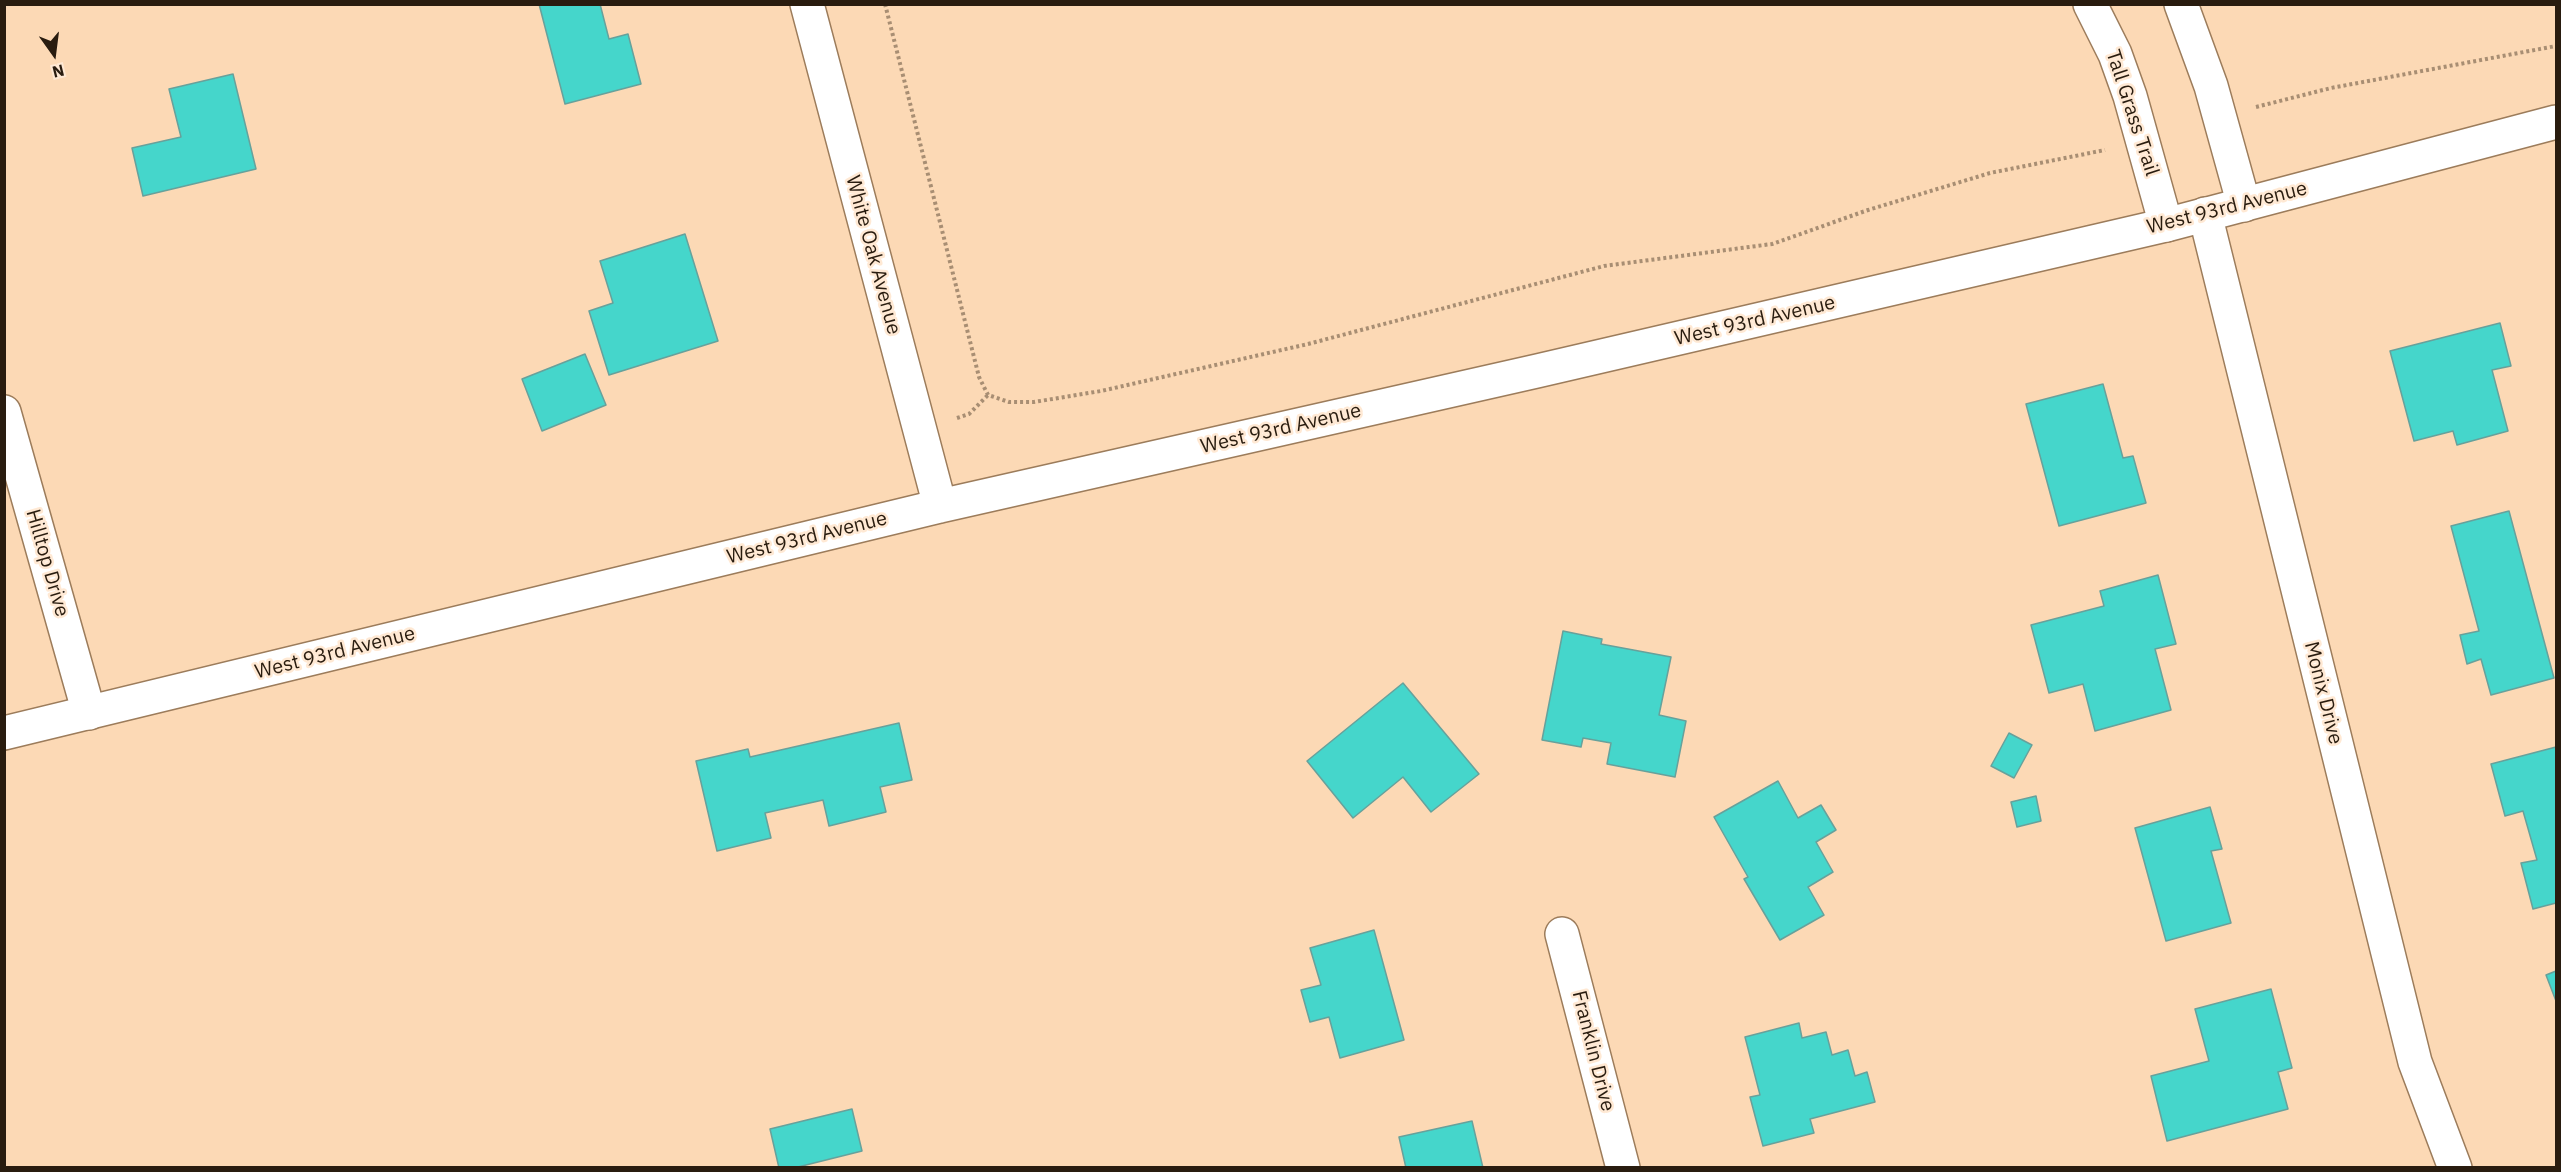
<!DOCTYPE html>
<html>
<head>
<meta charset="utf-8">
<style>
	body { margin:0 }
	#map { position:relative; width:2561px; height:1172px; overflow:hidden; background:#fcd9b5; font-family:"IBM Plex Sans",sans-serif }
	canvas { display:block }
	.frame { position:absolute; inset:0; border:6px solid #291c0f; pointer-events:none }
	.north { position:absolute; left:24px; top:24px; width:60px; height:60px; -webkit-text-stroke:4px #ffe9d4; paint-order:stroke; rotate:166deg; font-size:16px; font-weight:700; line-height:24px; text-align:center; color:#291c0f }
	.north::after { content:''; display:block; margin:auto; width:21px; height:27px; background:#291c0f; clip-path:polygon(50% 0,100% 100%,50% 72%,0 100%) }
</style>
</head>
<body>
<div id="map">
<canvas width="2561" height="1172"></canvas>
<div class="frame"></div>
<div class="north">N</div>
</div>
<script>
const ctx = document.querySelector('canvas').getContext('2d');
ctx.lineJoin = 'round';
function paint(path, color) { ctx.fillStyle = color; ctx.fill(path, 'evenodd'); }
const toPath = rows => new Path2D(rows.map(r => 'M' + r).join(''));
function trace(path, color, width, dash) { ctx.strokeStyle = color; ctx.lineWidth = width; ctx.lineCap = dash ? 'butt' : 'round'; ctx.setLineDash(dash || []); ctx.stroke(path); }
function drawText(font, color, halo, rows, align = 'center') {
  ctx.font = font + ' "IBM Plex Sans",sans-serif'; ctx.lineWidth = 5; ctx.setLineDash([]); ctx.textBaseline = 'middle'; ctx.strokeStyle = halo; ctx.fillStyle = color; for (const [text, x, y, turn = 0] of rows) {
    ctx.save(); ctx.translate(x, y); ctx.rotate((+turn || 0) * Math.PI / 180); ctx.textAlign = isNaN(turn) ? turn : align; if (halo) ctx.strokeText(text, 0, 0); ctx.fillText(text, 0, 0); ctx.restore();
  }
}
const building = toPath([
	[539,4,600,4,609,39,628,34,641,84,565,104,539,4],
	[233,74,256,169,143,196,132,148,181,137,169,89,233,74],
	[685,234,718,341,609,375,589,311,613,303,600,261,685,234],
	[2500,323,2511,366,2492,370,2508,431,2457,445,2453,431,2414,441,2390,351,2500,323],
	[585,354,606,405,542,431,522,379,585,354],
	[2103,384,2123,458,2133,456,2146,503,2059,526,2026,404,2103,384],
	[2509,511,2554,678,2491,695,2481,659,2467,664,2460,635,2479,631,2451,526,2509,511],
	[2158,575,2176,644,2155,649,2171,710,2095,731,2083,684,2049,693,2031,625,2104,606,2100,591,2158,575],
	[1563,631,1602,639,1601,644,1671,657,1659,715,1686,721,1675,777,1607,764,1611,743,1583,738,1581,747,1542,740,1563,631],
	[1403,683,1479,774,1431,812,1403,777,1353,818,1307,761,1403,683],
	[899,723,912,780,880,787,886,812,829,826,823,800,765,813,771,838,717,851,696,761,748,749,750,757,899,723],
	[2009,733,2032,745,2014,778,1991,766,2009,733],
	[2556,747,2556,903,2533,909,2521,863,2537,860,2523,811,2505,816,2491,764,2556,747],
	[1778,781,1798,818,1821,805,1836,830,1816,842,1833,872,1808,887,1824,915,1780,940,1744,879,1748,877,1714,817,1778,781],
	[2036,796,2041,821,2017,827,2011,802,2036,796],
	[2210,807,2222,849,2211,851,2231,923,2166,941,2135,828,2210,807],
	[1374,930,1404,1040,1340,1058,1329,1017,1310,1022,1301,990,1321,985,1310,948,1374,930],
	[2556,971,2556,1001,2546,975,2556,971],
	[2271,989,2292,1068,2278,1072,2288,1109,2167,1141,2151,1076,2209,1061,2195,1009,2271,989],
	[1799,1023,1802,1038,1826,1032,1832,1055,1848,1050,1855,1076,1867,1072,1875,1102,1810,1119,1814,1133,1763,1146,1750,1097,1760,1095,1745,1037,1799,1023],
	[852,1109,862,1151,794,1168,779,1168,770,1129,852,1109],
	[1472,1121,1483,1168,1406,1168,1399,1137,1472,1121]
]);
paint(building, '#45d6cb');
trace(building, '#67a19b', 1.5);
const minor = toPath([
	[2090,4,2115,54,2130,96,2166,225],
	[2181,4,2211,86,2244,205],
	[2205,214,2415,1062,2455,1168],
	[4,412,89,713],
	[1562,934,1623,1168]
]);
const tertiary = toPath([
	[807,4,940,506],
	[4,733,940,506,1537,371,2166,225,2556,122]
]);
trace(minor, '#9c7c5b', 36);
trace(tertiary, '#9c7c5b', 36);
trace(toPath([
	[885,4,979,377,988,395,1009,402,1034,402,1101,391,1308,344,1604,266,1772,244,1868,210,1990,173,2105,150],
	[2256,107,2331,88,2556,46],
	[957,418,969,414,988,395]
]), '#a88e73', 4, [3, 3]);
trace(minor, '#fff', 33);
trace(tertiary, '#fff', 33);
drawText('20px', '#291c0f', '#ffe9d4', [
	["Tall Grass Trail",2132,113,72],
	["West 93rd Avenue",2227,208,-14],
	["White Oak Avenue",873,255,75],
	["West 93rd Avenue",1755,321,-13],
	["West 93rd Avenue",1281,429,-13],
	["West 93rd Avenue",807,538,-14],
	["Hilltop Drive",47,563,74],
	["West 93rd Avenue",335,653,-14],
	["Monix Drive",2323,693,76],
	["Franklin Drive",1593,1051,76]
]);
</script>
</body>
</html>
